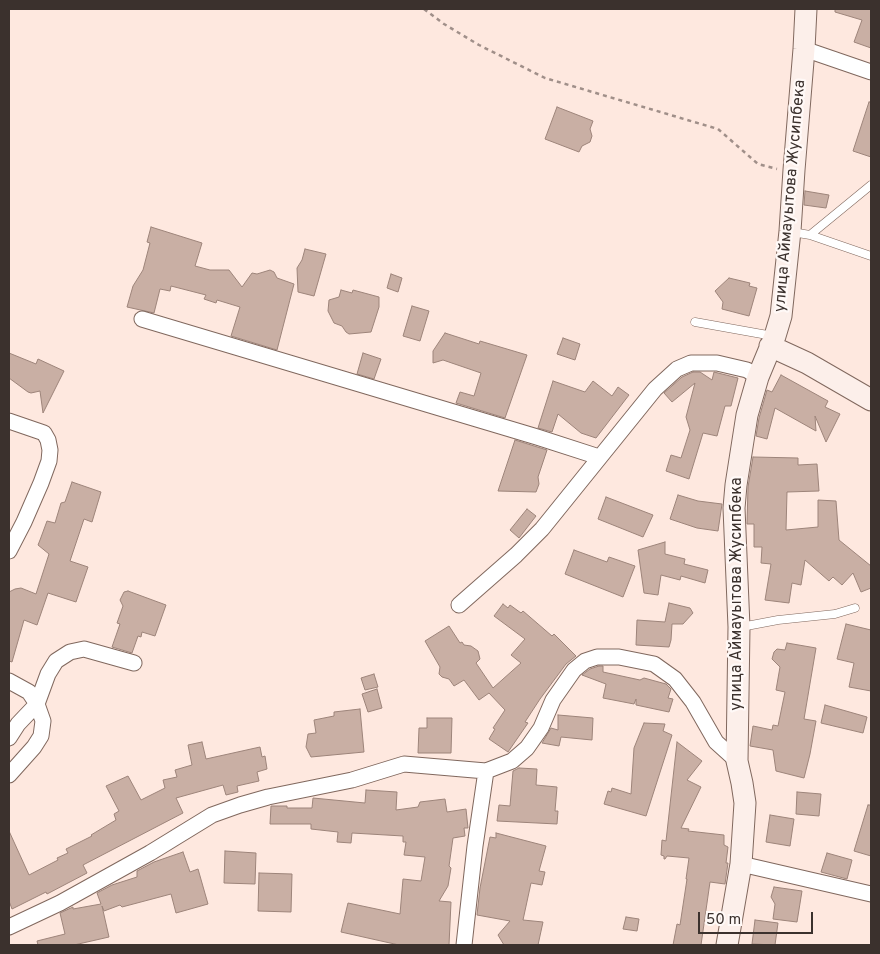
<!DOCTYPE html>
<html>
<head>
<meta charset="utf-8">
<style>
	body { margin:0 }
	#map { position:relative; width:880px; height:954px; overflow:hidden; background:#fee8df; font-family:Overpass,sans-serif }
	canvas { display:block }
	.frame { position:absolute; inset:0; border:10px solid #3b312d; pointer-events:none }
	.scale { position:absolute; left:698px; top:912px; width:115px; height:22px; box-sizing:border-box; border:2px solid #3b312d; border-top:0; padding-left:6px; font-size:15px; line-height:18px; white-space:nowrap; color:#3b312d; -webkit-text-stroke:4px #fff9f7; paint-order:stroke }
</style>
</head>
<body>
<div id="map">
<canvas width="880" height="954"></canvas>
<div class="frame"></div>
<div class="scale">50 m</div>
</div>
<script>
const ctx = document.querySelector('canvas').getContext('2d');
ctx.lineJoin = 'round';
function paint(path, color) { ctx.fillStyle = color; ctx.fill(path, 'evenodd'); }
const toPath = rows => new Path2D(rows.map(r => 'M' + r).join(''));
function trace(path, color, width, dash) { ctx.strokeStyle = color; ctx.lineWidth = width; ctx.lineCap = dash ? 'butt' : 'round'; ctx.setLineDash(dash || []); ctx.stroke(path); }
function drawText(font, color, halo, rows, align = 'center') {
  ctx.font = font + ' Overpass,sans-serif'; ctx.lineWidth = 4.5; ctx.setLineDash([]); ctx.textBaseline = 'middle'; ctx.strokeStyle = halo; ctx.fillStyle = color; for (const [text, x, y, turn = 0] of rows) {
    ctx.save(); ctx.translate(x, y); ctx.rotate((+turn || 0) * Math.PI / 180); ctx.textAlign = isNaN(turn) ? turn : align; if (halo) ctx.strokeText(text, 0, 0); ctx.fillText(text, 0, 0); ctx.restore();
  }
}
const building = toPath([
	[835,9,871,9,871,48,854,42,862,20,835,12,835,9],
	[869,102,871,102,871,157,853,151,869,102],
	[557,107,593,121,590,129,592,136,590,142,582,146,579,152,545,139,557,107],
	[805,191,829,195,826,208,804,205,805,191],
	[151,227,202,243,195,266,210,270,229,270,242,287,252,273,257,274,270,270,274,272,277,278,294,284,277,350,231,336,240,307,217,300,216,303,204,299,206,295,171,286,170,291,160,289,154,313,127,307,133,286,143,270,150,243,147,242,151,227],
	[305,249,326,254,314,296,298,292,297,268,302,260,305,249],
	[391,274,402,278,398,292,387,288,391,274],
	[729,278,750,283,749,286,757,288,749,316,722,309,723,302,715,291,729,278],
	[341,290,352,293,353,290,379,297,379,307,371,332,349,334,346,332,342,326,334,323,328,311,329,300,339,297,341,290],
	[412,306,429,311,420,341,403,336,412,306],
	[445,333,479,344,480,341,527,355,505,418,456,403,460,392,474,396,481,373,443,360,433,363,433,351,445,333],
	[563,338,580,344,575,360,557,354,563,338],
	[9,353,36,364,38,359,64,371,43,413,40,391,31,393,28,392,9,378,9,353],
	[363,353,381,359,374,379,357,374,363,353],
	[693,372,700,372,712,380,714,372,738,378,731,406,725,406,717,436,703,433,689,479,666,471,671,455,681,458,690,430,686,417,695,383,672,402,664,393,682,377,693,372],
	[781,375,828,401,825,407,840,414,826,442,815,416,816,431,775,408,767,439,756,436,759,418,767,390,772,392,781,375],
	[553,381,585,392,593,381,612,396,618,387,629,395,596,438,581,433,558,414,552,432,538,428,553,381],
	[515,440,547,450,538,477,539,484,536,492,498,491,515,440],
	[753,457,798,458,798,465,817,464,819,491,787,492,786,530,818,527,818,500,836,501,839,540,871,566,871,588,861,592,853,573,842,585,833,577,829,581,805,560,801,585,792,583,789,603,765,600,771,564,761,563,762,547,754,547,754,524,747,524,748,487,753,457],
	[72,482,101,492,92,522,84,519,70,561,88,567,76,602,48,593,37,625,24,620,12,662,9,661,9,592,15,589,21,588,36,594,49,554,38,545,40,540,47,521,55,523,61,503,65,502,72,482],
	[678,495,698,501,722,504,718,531,697,528,670,519,678,495],
	[606,497,653,515,643,537,598,519,606,497],
	[527,509,536,516,519,538,510,530,527,509],
	[665,542,665,554,685,559,684,564,708,570,705,583,681,576,680,580,661,575,658,595,644,593,638,550,665,542],
	[574,550,607,562,609,557,635,566,623,597,565,574,574,550],
	[128,591,166,605,155,636,142,632,141,637,138,636,132,653,112,647,120,624,117,623,123,606,120,600,124,592,128,591],
	[669,603,690,608,693,613,683,624,672,624,671,640,669,647,636,645,637,620,665,622,669,603],
	[503,604,508,608,510,605,521,613,523,611,552,636,554,634,576,656,566,664,540,699,525,722,528,723,508,752,489,739,495,729,493,728,505,710,489,693,479,700,464,680,454,686,449,679,442,677,439,674,440,667,425,641,449,626,460,643,462,642,464,645,471,646,478,651,480,659,476,663,493,688,521,663,511,655,525,639,494,616,503,604],
	[846,624,871,630,871,691,849,687,854,663,837,659,846,624],
	[787,643,816,648,804,719,816,721,810,754,804,778,776,771,773,750,750,746,753,726,772,730,773,725,778,726,785,692,776,690,780,667,772,659,774,652,777,649,785,650,787,643],
	[599,666,603,666,603,672,640,680,644,678,666,684,671,689,668,698,673,699,669,712,636,705,636,699,634,704,603,698,606,684,582,675,590,669,599,666],
	[374,674,378,687,365,690,361,678,374,674],
	[377,689,382,708,368,712,362,694,377,689],
	[825,705,867,717,863,733,821,723,825,705],
	[360,709,364,752,311,757,306,747,308,734,316,733,314,720,334,716,334,712,360,709],
	[558,715,593,718,592,740,561,737,559,746,542,743,551,728,558,730,558,715],
	[427,718,452,718,451,753,418,753,419,728,427,728,427,718],
	[644,723,665,724,663,731,672,735,646,816,604,804,608,791,611,792,612,788,631,794,634,748,644,723],
	[202,742,206,759,260,747,262,757,265,756,267,769,257,772,259,781,237,786,238,792,226,795,223,785,176,798,183,813,83,865,87,873,47,894,46,892,12,909,9,901,9,831,29,875,58,860,57,858,68,853,66,849,92,836,91,835,116,820,114,814,119,811,106,786,128,776,141,800,165,788,163,780,177,777,175,770,192,765,188,745,202,742],
	[677,742,702,761,687,780,701,787,681,828,689,829,688,831,724,835,724,845,728,847,726,863,728,863,725,884,710,882,701,945,673,945,677,924,680,925,687,879,686,879,689,858,667,856,665,859,664,859,664,856,661,855,662,840,666,841,677,742],
	[519,768,537,769,536,785,557,787,555,811,558,811,557,824,497,821,499,805,510,806,513,771,519,768],
	[366,790,397,792,396,810,418,807,420,802,445,799,447,812,466,809,468,828,464,828,465,836,453,838,449,866,451,868,448,886,439,901,451,902,449,945,399,945,341,932,348,903,400,914,403,879,421,881,425,857,404,855,406,842,403,842,403,836,352,833,351,843,337,842,338,832,311,829,311,824,270,824,271,806,287,806,287,808,312,808,313,798,365,803,366,790],
	[797,792,821,794,819,816,796,814,797,792],
	[868,805,871,805,871,856,854,851,868,805],
	[770,815,794,819,790,846,766,842,770,815],
	[496,833,546,846,539,871,545,872,542,885,531,883,523,920,543,922,538,945,504,945,498,935,510,921,477,915,480,888,490,837,496,838,496,833],
	[225,851,256,853,255,884,224,883,225,851],
	[183,852,190,872,198,869,208,904,176,913,171,894,122,907,120,905,104,911,102,906,109,937,74,945,38,945,37,941,65,934,60,913,73,907,73,909,101,904,97,893,112,885,137,877,137,871,154,862,183,852],
	[827,853,852,860,847,879,821,872,827,853],
	[259,873,292,874,291,912,258,911,259,873],
	[774,887,802,891,797,922,773,919,775,904,771,897,774,887],
	[626,917,639,919,637,931,623,929,626,917],
	[755,920,778,923,775,945,752,944,755,920]
]);
paint(building, '#c9afa4');
trace(building, '#9d847a', 1);
const lane = toPath([
	[792,232,810,235,871,256],
	[810,235,871,185],
	[695,322,773,336],
	[741,627,778,620,835,614,855,608]
]);
const street = toPath([
	[804,49,871,72],
	[142,319,537,437,599,457],
	[9,421,44,433,48,440,50,450,49,461,41,483,24,522,9,551],
	[459,605,516,555,542,529,655,389,677,369,691,363,717,363,747,370,758,377],
	[9,681,29,692,37,704,43,721,41,736,34,747,9,775],
	[9,738,18,724,37,704,48,674,56,661,70,652,84,649,134,663],
	[741,864,871,894],
	[9,927,60,903,150,853,212,815,240,805,268,797,352,780,404,764,486,771,512,761,527,748,541,728,553,700,574,670,585,661,597,657,619,657,654,664,675,679,693,702,716,742,737,761],
	[464,945,475,846,486,771]
]);
const secondary = toPath([
	[770,346,807,363,871,400],
	[727,945,741,864,745,803,742,783,737,761,739,627,734,508,736,485,747,415,758,377,775,336,781,316,790,231,794,170,804,49,806,9]
]);
trace(lane, '#80685e', 9);
trace(street, '#80685e', 17);
trace(secondary, '#80685e', 23);
trace(toPath([
	[424,9,444,24,479,45,545,78,718,129,758,164,777,169]
]), '#a08f89', 2.5, [4, 4]);
trace(lane, '#fff', 8);
trace(street, '#fff', 15);
trace(secondary, '#fcefea', 21);
drawText('16px', '#3b312d', '#fff9f7', [
	["улица Аймауытова Жусипбека",791,196,-85],
	["улица Аймауытова Жусипбека",738,594,-90]
]);
</script>
</body>
</html>
